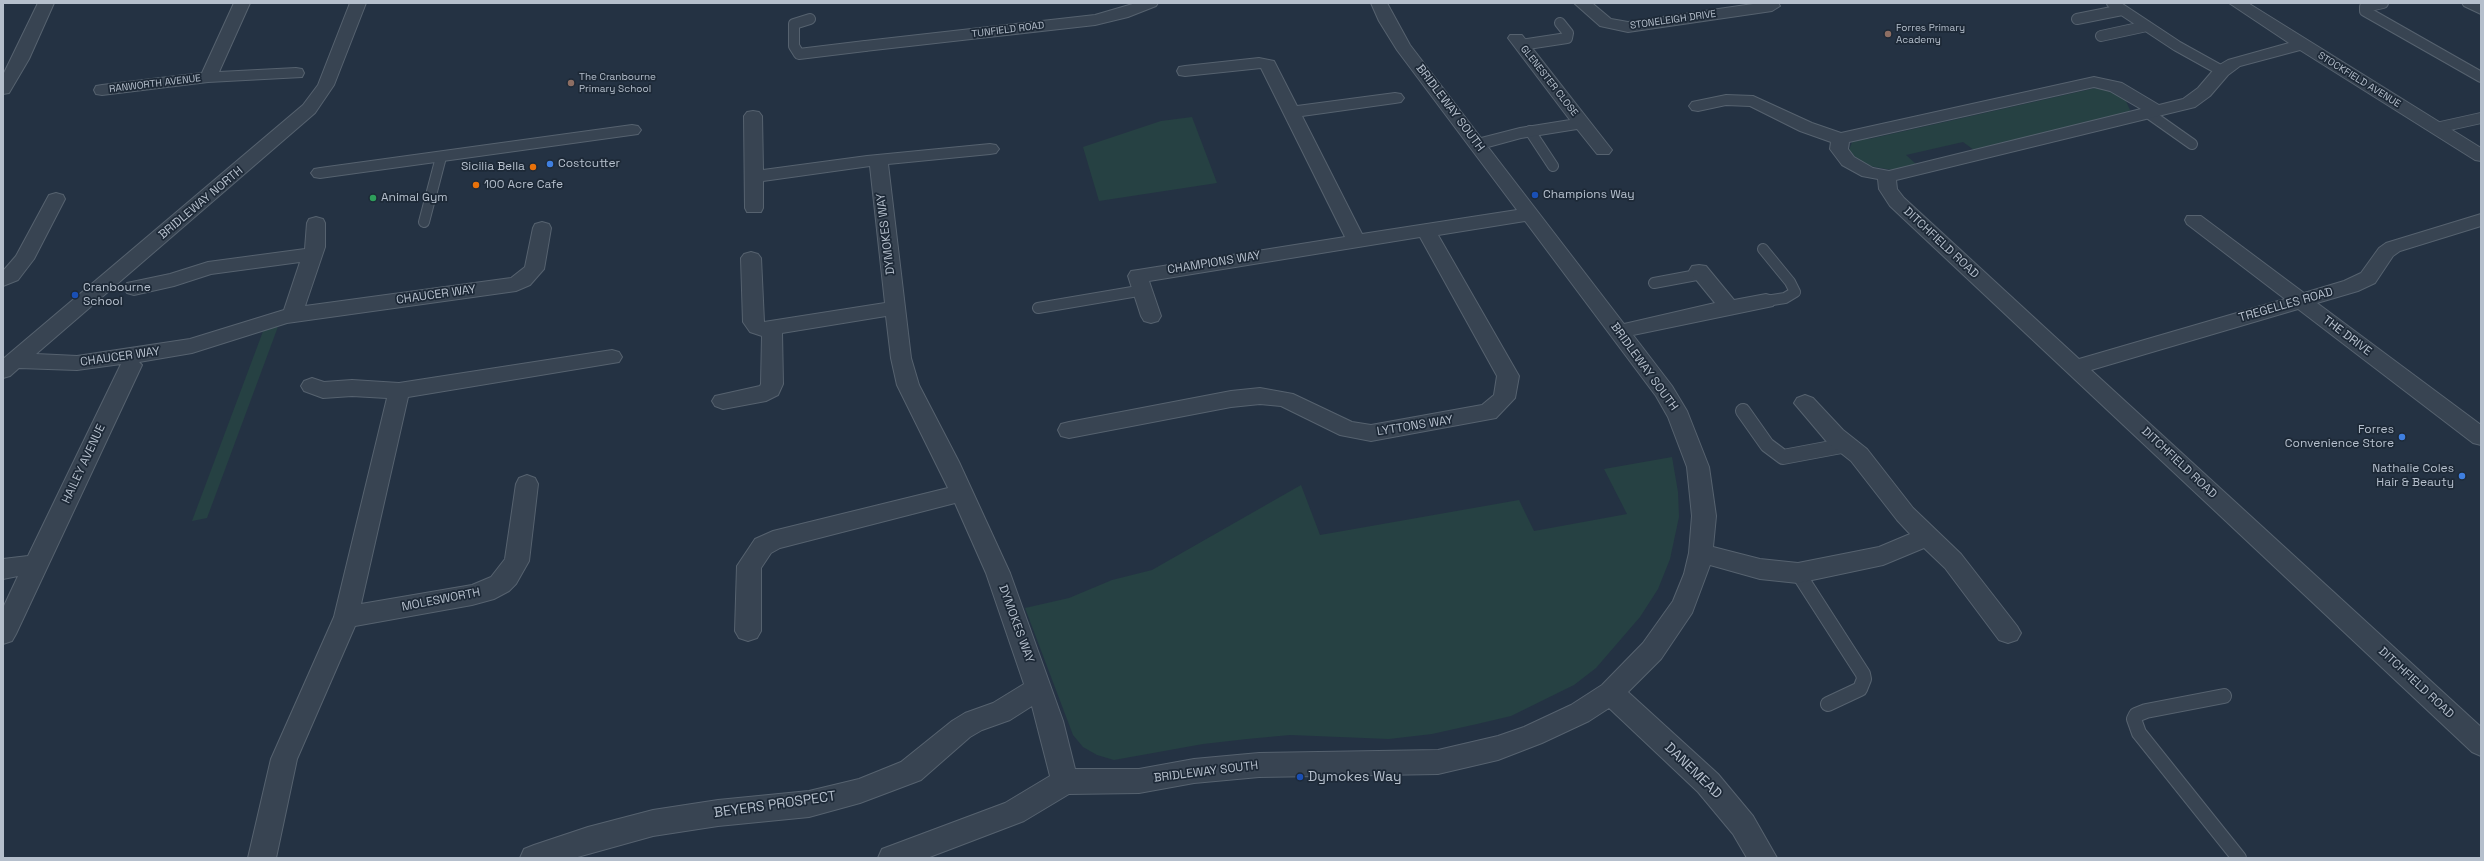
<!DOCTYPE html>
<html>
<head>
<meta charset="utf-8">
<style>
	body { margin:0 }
	#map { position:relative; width:2484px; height:861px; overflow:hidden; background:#243243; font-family:"Space Grotesk",sans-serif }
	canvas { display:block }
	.frame { position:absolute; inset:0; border:4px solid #b5bfcc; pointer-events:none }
</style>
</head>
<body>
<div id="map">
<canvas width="2484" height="861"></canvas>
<div class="frame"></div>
</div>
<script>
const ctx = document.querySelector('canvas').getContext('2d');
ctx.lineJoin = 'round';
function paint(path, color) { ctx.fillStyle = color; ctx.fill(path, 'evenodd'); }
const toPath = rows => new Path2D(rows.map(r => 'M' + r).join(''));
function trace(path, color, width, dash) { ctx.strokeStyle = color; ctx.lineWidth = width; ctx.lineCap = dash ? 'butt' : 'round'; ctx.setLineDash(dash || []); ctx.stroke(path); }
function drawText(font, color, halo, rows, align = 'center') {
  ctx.font = font + ' "Space Grotesk",sans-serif'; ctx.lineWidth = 3.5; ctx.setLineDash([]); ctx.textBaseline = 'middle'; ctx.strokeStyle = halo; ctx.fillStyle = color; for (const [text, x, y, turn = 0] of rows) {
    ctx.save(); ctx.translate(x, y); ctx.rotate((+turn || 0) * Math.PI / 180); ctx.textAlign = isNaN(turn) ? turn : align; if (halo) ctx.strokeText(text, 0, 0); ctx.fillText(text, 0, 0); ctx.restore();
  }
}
paint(toPath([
	[2100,87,2108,88,2125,99,2130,110,2127,114,1974,150,1963,142,1906,155,1916,164,1892,170,1869,166,1852,156,1849,150,1853,140,1865,138,1869,139],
	[1192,117,1217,183,1099,201,1083,147,1161,121],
	[279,324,207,518,192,521,265,326],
	[1672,457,1678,492,1679,517,1670,559,1658,589,1640,617,1596,668,1574,685,1511,716,1477,724,1432,734,1389,739,1290,735,1247,739,1203,744,1114,760,1097,755,1083,747,1073,735,1025,608,1069,598,1112,580,1152,570,1301,485,1320,535,1519,500,1534,531,1627,514,1604,469]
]), '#264143');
const laneFar1 = toPath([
	[2112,3,2177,46,2222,71],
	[2383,3,2365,7,2365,11,2481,77],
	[810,19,794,24,794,46,799,54,865,46],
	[2077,19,2122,10],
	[2101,36,2147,26],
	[1521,45,1567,38,1568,33,1560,23],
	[2148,113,2192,144],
	[2436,128,2481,118],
	[1530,131,1553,166],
	[424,222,441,157],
	[1763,249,1790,282,1795,292,1785,298,1766,301],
	[1654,283,1702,274],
	[1038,308,1144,290]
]);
const lane = toPath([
	[1743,411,1767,445,1783,457,1847,445],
	[1798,573,1863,674,1864,679,1860,689,1828,704],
	[2224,696,2146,711,2136,715,2134,719,2139,733,2239,858]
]);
const street = toPath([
	[38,3,54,3,29,59,9,93,3,94,3,75,38,3],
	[234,3,250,3,219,72,296,68,302,69,304,73,302,77,208,82,102,95,96,94,94,90,96,86,102,85,202,73,234,3],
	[350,3,366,3,334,85,315,113,36,354,77,356,190,339,284,310,300,262,211,274,174,286,134,295,127,293,124,288,127,283,170,274,208,262,305,249,307,223,309,219,316,217,323,219,325,223,325,247,305,306,511,278,525,267,533,228,535,224,542,222,549,224,551,228,544,269,530,285,516,291,287,323,192,353,139,362,142,365,16,634,12,641,3,644,3,608,18,576,3,579,3,559,28,556,121,364,77,370,19,368,10,376,3,378,3,359,303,105,318,85,350,3],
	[1136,3,1158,3,1156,6,1128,17,1095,25,865,51,857,46,865,41,1095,15,1136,3],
	[1371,3,1387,3,1410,45,1481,138,1520,128,1570,120,1508,38,1510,35,1522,35,1612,150,1609,154,1597,154,1577,129,1521,138,1488,147,1624,324,1715,303,1689,271,1692,266,1699,265,1706,266,1734,300,1766,294,1773,296,1776,301,1773,306,1633,335,1672,386,1687,411,1709,467,1716,516,1713,547,1760,559,1798,563,1879,547,1910,534,1897,520,1851,461,1827,442,1794,403,1797,398,1805,395,1813,398,1843,430,1867,449,1913,508,1961,554,2017,626,2021,633,2017,640,2008,643,1999,640,1945,568,1924,548,1883,565,1798,583,1760,579,1710,565,1692,613,1661,659,1628,692,1718,774,1753,816,1777,858,1747,858,1733,834,1698,792,1609,708,1589,721,1542,743,1498,760,1438,774,1259,777,1194,783,1139,793,1069,794,1024,821,927,858,878,858,882,849,1005,803,1050,776,1032,706,1010,720,982,730,970,737,921,780,860,803,809,817,718,826,653,836,574,858,520,858,524,849,534,845,588,827,653,810,718,800,809,791,859,779,901,762,952,721,965,713,993,703,1024,684,986,573,955,503,780,548,771,553,761,568,761,631,757,638,748,641,739,638,735,631,737,566,755,539,773,531,948,488,897,385,891,358,886,316,782,333,783,384,778,395,766,401,723,409,715,406,712,401,715,396,760,386,761,384,762,336,750,332,743,322,741,258,744,254,751,252,758,254,761,258,764,322,885,303,870,166,763,181,763,208,761,212,747,212,745,208,744,116,747,112,753,111,759,112,762,116,763,170,867,156,990,144,996,145,999,149,996,153,990,154,888,164,911,358,919,385,959,462,1010,573,1063,721,1075,769,1139,769,1194,759,1259,753,1438,750,1498,736,1524,727,1571,705,1602,685,1643,643,1673,601,1684,574,1689,553,1692,516,1687,467,1668,417,1656,396,1525,221,1438,235,1519,376,1515,398,1496,418,1371,441,1340,435,1281,406,1260,404,1231,407,1069,438,1061,436,1058,430,1061,424,1069,422,1231,391,1260,388,1293,394,1352,422,1371,425,1482,405,1494,395,1497,376,1420,237,1149,281,1161,316,1158,321,1151,323,1144,321,1141,316,1128,276,1131,271,1138,270,1345,237,1261,68,1185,76,1179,75,1177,71,1179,67,1185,66,1259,58,1274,61,1297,106,1395,93,1401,94,1404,98,1401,102,1395,103,1302,116,1362,234,1517,210,1397,50,1379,21,1371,3],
	[1574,3,1592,3,1611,19,1628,22,1760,3,1778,3,1780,6,1772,11,1628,32,1600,26,1574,3],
	[2229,3,2248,3,2481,148,2481,161,2475,160,2300,50,2240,66,2228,75,2210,96,2195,107,1896,180,1897,189,1904,198,2079,359,2285,299,2187,224,2185,220,2187,216,2201,216,2304,293,2344,281,2361,273,2379,248,2386,243,2481,214,2481,226,2400,251,2393,256,2375,283,2358,291,2317,303,2481,425,2481,445,2473,443,2298,309,2091,370,2481,727,2481,756,2472,752,1890,206,1879,189,1878,179,1862,176,1842,165,1830,149,1831,142,1800,131,1750,106,1726,105,1698,111,1692,110,1689,106,1692,102,1726,95,1753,96,1812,123,1841,133,2094,77,2122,83,2159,105,2183,99,2198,88,2216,67,2228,60,2289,43,2229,3],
	[2094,87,2110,91,2141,109,1889,171,1873,168,1854,157,1848,149,1849,142,2094,87],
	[2462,3,2481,3,2481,14,2464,6,2462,3],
	[632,125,638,126,641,130,638,134,320,178,314,177,311,173,314,169,320,168,632,125],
	[56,193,63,195,65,199,34,259,18,280,3,286,3,271,16,256,49,195,56,193],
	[612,350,619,352,622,357,619,362,408,397,361,604,472,585,491,577,505,559,516,484,519,478,527,475,535,478,538,484,529,561,516,584,509,591,494,599,472,605,355,626,297,759,276,858,248,858,271,759,334,617,387,398,352,396,323,398,304,391,301,386,304,381,312,378,324,382,352,380,399,383,612,350]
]);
trace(laneFar1, '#56626f', 12);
trace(lane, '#56626f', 16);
trace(street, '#56626f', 2);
trace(laneFar1, '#384452', 10);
trace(lane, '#384452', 14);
paint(street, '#384452');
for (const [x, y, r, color] of [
	[1888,34,4,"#8d6e63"],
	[571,83,4,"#8d6e63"],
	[550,164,4,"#3f7fe0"],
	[533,167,4,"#e8710a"],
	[476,185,4,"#e8710a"],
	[1535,195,4,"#1a4fb4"],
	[373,198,4,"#2e9e5b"],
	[75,295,4,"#1a4fb4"],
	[2402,437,4,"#3f7fe0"],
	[2462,476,4,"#3f7fe0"],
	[1300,777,4,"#1a4fb4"]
]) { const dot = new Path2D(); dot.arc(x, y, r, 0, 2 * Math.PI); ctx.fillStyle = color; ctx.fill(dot); trace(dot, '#1d2937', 1.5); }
drawText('10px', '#b5bfcc', '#1d2937', [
	["STONELEIGH DRIVE",1673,20,-8],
	["TUNFIELD ROAD",1008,30,-7],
	["STOCKFIELD AVENUE",2359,80,32],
	["GLENESTER CLOSE",1549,81,52],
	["RANWORTH AVENUE",155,84,-7]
]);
drawText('10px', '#b5bfcc', '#1d2937', [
	["Forres Primary",1896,28],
	["Academy",1896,40],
	["The Cranbourne",579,77],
	["Primary School",579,89]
], 'left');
drawText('12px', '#b5bfcc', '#1d2937', [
	["BRIDLEWAY SOUTH",1450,108,53],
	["BRIDLEWAY NORTH",201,203,-40],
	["DYMOKES WAY",886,234,-97],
	["DITCHFIELD ROAD",1941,243,43],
	["CHAMPIONS WAY",1214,263,-9],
	["CHAUCER WAY",436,295,-8],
	["TREGELLES ROAD",2286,305,-16],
	["THE DRIVE",2347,336,37],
	["CHAUCER WAY",120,357,-8],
	["BRIDLEWAY SOUTH",1644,367,54],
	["LYTTONS WAY",1415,426,-9],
	["DITCHFIELD ROAD",2179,463,43],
	["HAILEY AVENUE",84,464,-65],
	["MOLESWORTH",441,600,-11],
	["DYMOKES WAY",1016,624,70],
	["DITCHFIELD ROAD",2416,683,43],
	["BRIDLEWAY SOUTH",1206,772,-7]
]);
drawText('12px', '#b5bfcc', '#1d2937', [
	["Costcutter",558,164],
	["Sicilia Bella",525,167,"right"],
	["100 Acre Cafe",484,185],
	["Champions Way",1543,195],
	["Animal Gym",381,198],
	["Cranbourne",83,288],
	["School",83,302],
	["Forres",2394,430,"right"],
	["Convenience Store",2394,444,"right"],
	["Nathalie Coles",2454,469,"right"],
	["Hair & Beauty",2454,483,"right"]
], 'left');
drawText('14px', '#b5bfcc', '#1d2937', [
	["DANEMEAD",1693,771,44],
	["BEYERS PROSPECT",775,805,-8]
]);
drawText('14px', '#b5bfcc', '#1d2937', [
	["Dymokes Way",1308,777]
], 'left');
</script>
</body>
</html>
